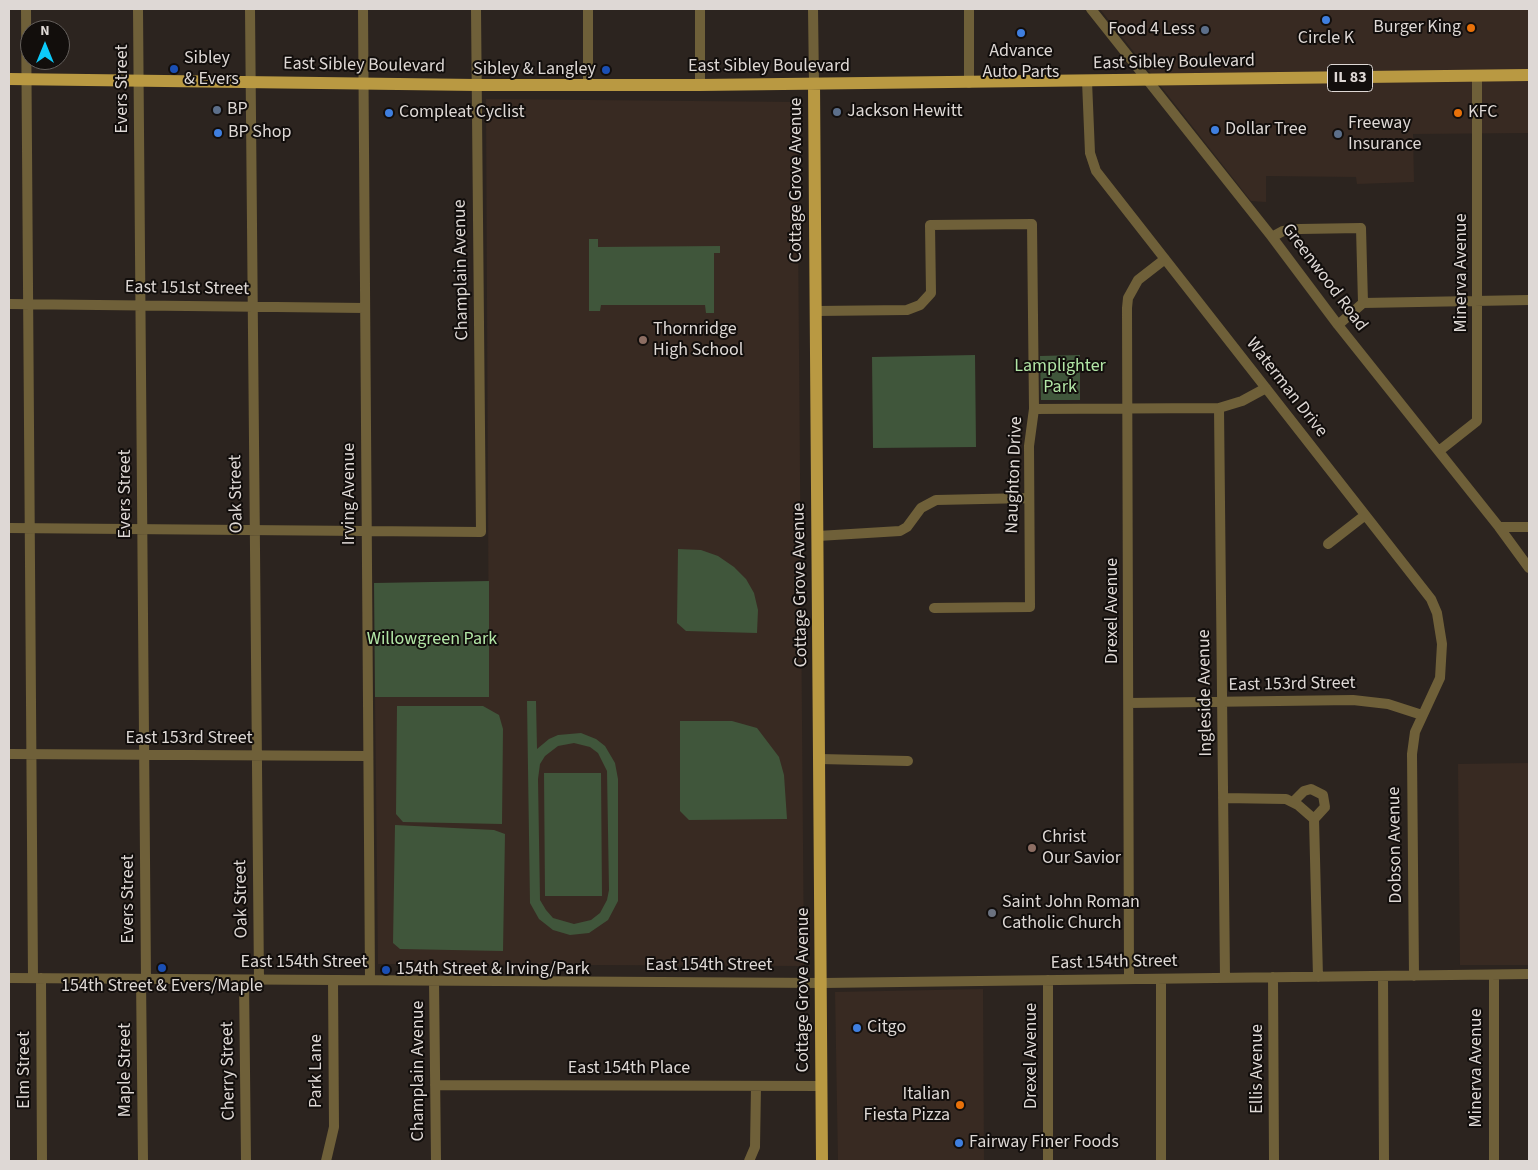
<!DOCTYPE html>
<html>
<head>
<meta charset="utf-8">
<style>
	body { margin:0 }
	#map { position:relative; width:1538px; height:1170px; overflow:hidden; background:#2c241f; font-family:"Source Sans 3",sans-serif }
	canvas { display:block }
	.frame { position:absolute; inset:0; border:10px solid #ded8d5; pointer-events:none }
	.north { position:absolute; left:20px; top:20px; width:50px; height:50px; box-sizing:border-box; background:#120e0c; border:1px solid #645f5c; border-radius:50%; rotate:0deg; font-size:14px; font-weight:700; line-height:20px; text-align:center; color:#ded8d5 }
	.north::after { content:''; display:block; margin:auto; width:18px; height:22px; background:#0ccafa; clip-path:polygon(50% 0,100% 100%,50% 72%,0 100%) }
</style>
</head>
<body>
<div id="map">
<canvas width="1538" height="1170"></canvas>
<div class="frame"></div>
<div class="north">N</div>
</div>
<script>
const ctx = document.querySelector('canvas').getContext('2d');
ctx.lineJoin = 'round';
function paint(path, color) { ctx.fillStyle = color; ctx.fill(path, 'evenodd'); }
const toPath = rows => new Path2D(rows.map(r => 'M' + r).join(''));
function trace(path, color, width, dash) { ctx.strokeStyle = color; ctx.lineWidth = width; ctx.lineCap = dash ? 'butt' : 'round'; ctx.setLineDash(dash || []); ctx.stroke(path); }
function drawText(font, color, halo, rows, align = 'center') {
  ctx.font = font + ' "Source Sans 3",sans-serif'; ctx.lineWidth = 4; ctx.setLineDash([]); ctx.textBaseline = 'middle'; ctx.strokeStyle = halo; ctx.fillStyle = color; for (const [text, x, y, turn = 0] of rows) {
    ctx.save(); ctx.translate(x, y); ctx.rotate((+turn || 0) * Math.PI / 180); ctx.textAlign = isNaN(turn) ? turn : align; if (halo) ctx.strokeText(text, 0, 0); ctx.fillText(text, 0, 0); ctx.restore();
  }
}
paint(toPath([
	[1100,9,1529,9,1529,133,1413,134,1414,182,1357,184,1356,177,1266,176,1266,202,1251,201],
	[486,99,797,102,804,966,378,964,375,697,489,697],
	[1529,763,1529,965,1460,965,1458,764],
	[983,989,984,1161,838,1161,835,992]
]), '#382a22');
paint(toPath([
	[589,239,598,239,598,247,720,246,720,253,714,253,714,313,706,313,705,305,601,305,600,311,589,311],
	[975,355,976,447,873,448,872,357],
	[1080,355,1080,400,1041,400,1040,356],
	[678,549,701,550,718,556,734,567,746,579,754,593,758,610,757,633,686,631,677,623],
	[489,581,489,697,375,697,374,583],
	[527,701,536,701,537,749,549,739,558,735,581,733,596,739,605,746,615,763,618,779,618,901,608,920,589,933,570,935,553,930,539,919,530,903],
	[574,743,590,747,598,753,607,771,609,890,607,900,600,913,591,920,574,924,553,918,546,910,540,900,538,779,540,764,545,756,558,746],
	[397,706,483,706,499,715,503,729,502,824,403,822,396,814],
	[680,721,732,721,757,728,779,757,784,775,787,819,689,820,680,811],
	[544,773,601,773,602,896,545,896],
	[395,825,494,830,505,834,503,951,400,949,393,943]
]), '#40563b');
trace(toPath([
	[26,9,33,978],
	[138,9,146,979],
	[250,9,259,980],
	[363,9,370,980],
	[588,9,588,85],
	[813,9,814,84],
	[969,9,969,83],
	[1091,9,1272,237,1338,325,1499,527,1529,568],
	[1087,81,1090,153,1096,171,1431,599,1437,613,1442,644,1440,678,1415,732,1412,754,1414,976],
	[700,85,700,9],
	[1272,237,1283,231,1300,229,1361,228,1363,303],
	[9,304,365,308],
	[816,311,907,310,920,305,931,293,930,225,1032,224,1034,409,1029,446,1030,607,934,608],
	[1338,325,1363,303,1529,300],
	[1219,408,1225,978],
	[1034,409,1219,408,1242,401,1266,388],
	[1439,451,1477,421,1477,76],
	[1499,527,1529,527],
	[9,528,481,532,476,9],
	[818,536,900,531,907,527,921,508,936,500,1029,498],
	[1328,544,1364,516],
	[1129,703,1353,700,1388,704,1422,715],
	[9,754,368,756],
	[820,759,908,761],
	[1223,798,1286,799,1298,805,1314,819,1318,977],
	[1293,802,1304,791,1311,789,1323,795,1325,807,1314,819],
	[1494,975,1494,1161],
	[1383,976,1384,1161],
	[1273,977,1274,1161],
	[9,978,823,983,1529,974],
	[41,978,42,1161],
	[141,979,143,1161],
	[1129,979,1127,308,1128,298,1138,280,1165,259],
	[244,980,246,1161],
	[434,980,436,1161],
	[1048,980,1048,1161],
	[435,1085,822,1086],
	[326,1161,334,1127,333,980],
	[749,1161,755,1147,756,1086],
	[1161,1161,1161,979]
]), '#6f6039', 10);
trace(toPath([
	[9,79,476,85,700,85,1529,75],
	[814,84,822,1161]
]), '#b99942', 12);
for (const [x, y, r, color] of [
	[1326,20,5,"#3f7fe0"],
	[1471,28,5,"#e8710a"],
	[1205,30,5,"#5c6f8a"],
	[1021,33,5,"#3f7fe0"],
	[174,69,5,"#1a4fb4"],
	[606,70,5,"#1a4fb4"],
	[217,110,5,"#5c6f8a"],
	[837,112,5,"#5c6f8a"],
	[389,113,5,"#3f7fe0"],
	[1458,113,5,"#e8710a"],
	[1215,130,5,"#3f7fe0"],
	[218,133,5,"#3f7fe0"],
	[1338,134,5,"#5c6f8a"],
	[643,340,5,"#8d6e63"],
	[1032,848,5,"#8d6e63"],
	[992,913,5,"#6b7280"],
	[162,968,5,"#1a4fb4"],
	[386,970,5,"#1a4fb4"],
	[857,1028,5,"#3f7fe0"],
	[960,1105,5,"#e8710a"],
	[959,1143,5,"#3f7fe0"]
]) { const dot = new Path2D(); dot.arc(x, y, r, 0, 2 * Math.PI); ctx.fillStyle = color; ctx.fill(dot); trace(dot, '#120e0c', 2); }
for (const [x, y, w] of [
	[1350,78,45]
]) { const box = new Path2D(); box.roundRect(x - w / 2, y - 13.5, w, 27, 4); ctx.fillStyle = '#120e0c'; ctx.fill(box); trace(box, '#ded8d5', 1); }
drawText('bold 16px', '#ded8d5', null, [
	["IL 83",1350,78]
]);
drawText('18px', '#ded8d5', '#120e0c', [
	["Burger King",1461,28,"right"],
	["Food 4 Less",1195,30,"right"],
	["Circle K",1326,39,"center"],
	["Advance",1021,52,"center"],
	["Auto Parts",1021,73,"center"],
	["Sibley",184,59],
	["& Evers",184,80],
	["Sibley & Langley",596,70,"right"],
	["BP",227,110],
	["Jackson Hewitt",847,112],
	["Compleat Cyclist",399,113],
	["KFC",1468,113],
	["Freeway",1348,124],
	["Insurance",1348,145],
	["Dollar Tree",1225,130],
	["BP Shop",228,133],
	["Thornridge",653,330],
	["High School",653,351],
	["Christ",1042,838],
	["Our Savior",1042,859],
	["Saint John Roman",1002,903],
	["Catholic Church",1002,924],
	["154th Street & Irving/Park",396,970],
	["154th Street & Evers/Maple",162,987,"center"],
	["Citgo",867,1028],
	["Italian",950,1095,"right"],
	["Fiesta Pizza",950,1116,"right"],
	["Fairway Finer Foods",969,1143]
], 'left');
drawText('18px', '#ded8d5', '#120e0c', [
	["East Sibley Boulevard",1174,63,-1],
	["East Sibley Boulevard",364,66,1],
	["East Sibley Boulevard",769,67],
	["Evers Street",123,89,-90],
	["Cottage Grove Avenue",797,180,-90],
	["Champlain Avenue",462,270,-91],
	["Minerva Avenue",1462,273,-90],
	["Greenwood Road",1324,278,53],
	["East 151st Street",187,289,1],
	["Waterman Drive",1286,388,52],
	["Naughton Drive",1015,475,-88],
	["Evers Street",126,494,-90],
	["Oak Street",237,494,-91],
	["Irving Avenue",350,494,-90],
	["Cottage Grove Avenue",801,585,-91],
	["Drexel Avenue",1113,611,-90],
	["East 153rd Street",1292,685,-1],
	["Ingleside Avenue",1206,693,-91],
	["East 153rd Street",189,739],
	["Dobson Avenue",1396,845,-91],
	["Evers Street",129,899,-90],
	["Oak Street",242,899,-91],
	["East 154th Street",304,963],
	["East 154th Street",1114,963,-1],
	["East 154th Street",709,966],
	["Cottage Grove Avenue",804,990,-90],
	["Drexel Avenue",1032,1056,-90],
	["Minerva Avenue",1477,1068,-90],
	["East 154th Place",629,1069],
	["Ellis Avenue",1258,1069,-90],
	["Elm Street",25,1070,-90],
	["Maple Street",126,1070,-90],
	["Cherry Street",229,1071,-91],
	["Park Lane",317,1071,-90],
	["Champlain Avenue",419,1071,-90]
]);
drawText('18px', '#b2e6a6', '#120e0c', [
	["Lamplighter",1060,367],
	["Park",1060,388],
	["Willowgreen Park",432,640]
]);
</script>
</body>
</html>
